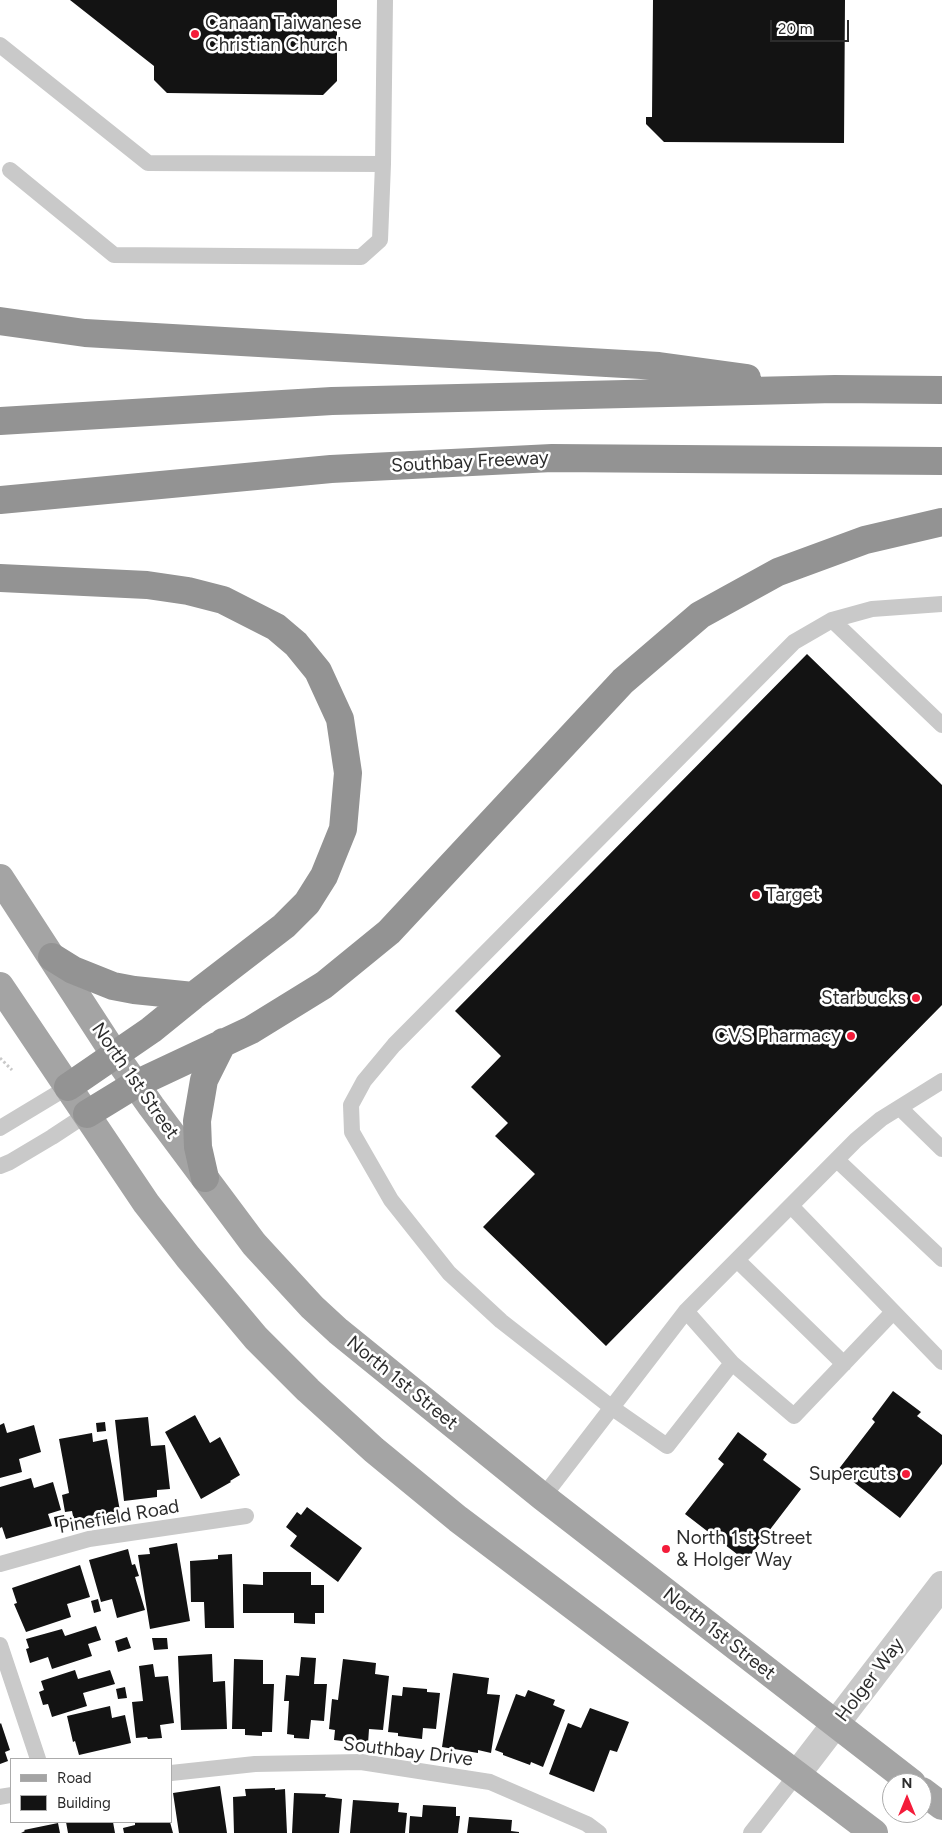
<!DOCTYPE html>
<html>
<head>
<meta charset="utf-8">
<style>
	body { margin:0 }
	#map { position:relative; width:942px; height:1833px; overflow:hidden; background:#fff; font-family:Figtree,sans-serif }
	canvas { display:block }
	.legend { position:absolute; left:10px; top:1758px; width:162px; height:65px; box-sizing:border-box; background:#fff; border:1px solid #ababab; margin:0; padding:6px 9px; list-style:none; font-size:15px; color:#2c2c2c }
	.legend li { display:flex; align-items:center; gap:10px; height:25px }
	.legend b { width:25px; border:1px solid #ababab }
	.north { position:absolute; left:882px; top:1773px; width:50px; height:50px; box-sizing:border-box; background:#fff; border:1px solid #ababab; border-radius:50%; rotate:0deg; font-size:14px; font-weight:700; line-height:20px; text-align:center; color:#2c2c2c }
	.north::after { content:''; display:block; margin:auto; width:18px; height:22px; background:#f41c3a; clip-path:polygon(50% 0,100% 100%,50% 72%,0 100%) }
	.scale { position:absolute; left:770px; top:20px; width:79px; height:22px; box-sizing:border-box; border:2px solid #2c2c2c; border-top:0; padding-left:6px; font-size:15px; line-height:18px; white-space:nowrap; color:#2c2c2c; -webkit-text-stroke:4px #fff; paint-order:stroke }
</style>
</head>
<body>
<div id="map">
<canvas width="942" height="1833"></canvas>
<ul class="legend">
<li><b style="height:6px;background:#a4a4a4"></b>Road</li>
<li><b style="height:14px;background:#131313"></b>Building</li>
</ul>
<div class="north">N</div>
<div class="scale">20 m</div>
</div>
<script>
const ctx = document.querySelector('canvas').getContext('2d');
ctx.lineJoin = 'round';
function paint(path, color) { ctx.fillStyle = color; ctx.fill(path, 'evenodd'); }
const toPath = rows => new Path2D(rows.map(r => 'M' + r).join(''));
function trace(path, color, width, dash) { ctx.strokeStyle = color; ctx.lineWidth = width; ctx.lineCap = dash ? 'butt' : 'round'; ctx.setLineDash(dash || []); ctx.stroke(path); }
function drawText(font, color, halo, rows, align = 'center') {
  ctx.font = font + ' Figtree,sans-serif'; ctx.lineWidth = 5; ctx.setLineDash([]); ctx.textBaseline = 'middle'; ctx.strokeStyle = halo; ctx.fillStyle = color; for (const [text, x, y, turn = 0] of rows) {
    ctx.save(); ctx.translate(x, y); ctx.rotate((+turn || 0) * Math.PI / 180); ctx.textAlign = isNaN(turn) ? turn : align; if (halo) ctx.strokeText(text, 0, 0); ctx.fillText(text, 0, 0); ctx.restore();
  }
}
paint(toPath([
	[70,0,337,0,337,81,323,95,167,93,154,80,154,66],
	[653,0,845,0,844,143,664,142,646,124,646,117,652,117],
	[807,654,942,785,942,1005,606,1346,483,1227,535,1174,495,1136,508,1123,471,1087,501,1056,455,1011],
	[893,1391,921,1412,917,1416,942,1435,942,1464,900,1518,838,1470,875,1422,872,1419],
	[195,1415,210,1443,220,1437,240,1475,230,1481,231,1482,201,1499,165,1432],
	[148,1417,151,1446,165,1445,170,1489,157,1490,157,1497,124,1501,115,1420],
	[105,1422,106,1431,97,1432,96,1423],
	[4,1423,7,1433,34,1425,41,1452,19,1459,22,1472,0,1478,0,1425],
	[738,1432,767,1454,763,1460,801,1489,746,1561,685,1514,724,1464,718,1459],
	[92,1433,93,1442,107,1439,120,1511,74,1521,72,1511,65,1512,62,1495,69,1493,59,1439],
	[31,1478,34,1488,53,1482,61,1510,48,1514,52,1526,6,1539,2,1527,0,1528,0,1487],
	[307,1507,362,1548,338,1582,290,1546,297,1536,286,1527,297,1512,301,1515],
	[64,1515,66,1524,56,1527,54,1517],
	[177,1543,190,1621,150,1629,138,1555,150,1554,149,1548],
	[128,1549,132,1565,135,1564,139,1576,135,1577,145,1610,117,1618,112,1599,101,1602,89,1560],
	[232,1554,234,1628,205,1628,204,1602,191,1602,190,1561,218,1559,218,1555],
	[80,1565,90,1597,67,1604,71,1617,26,1632,14,1604,17,1603,12,1588],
	[263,1572,311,1572,311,1585,324,1585,324,1613,315,1613,315,1624,294,1623,294,1613,243,1613,243,1584,263,1585],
	[98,1599,101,1611,94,1613,91,1601],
	[96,1626,101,1640,88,1644,92,1656,52,1669,48,1657,30,1663,26,1649,29,1648,26,1639,62,1629,65,1636],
	[127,1637,131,1648,118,1652,115,1641],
	[152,1638,167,1638,168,1649,154,1650],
	[212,1654,213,1682,225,1681,227,1729,181,1730,178,1656],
	[301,1657,316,1658,314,1684,327,1684,324,1721,311,1720,309,1739,294,1738,294,1735,287,1734,289,1701,284,1701,286,1675,299,1676],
	[234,1659,263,1660,263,1684,274,1684,272,1732,262,1732,262,1736,245,1735,245,1729,232,1729],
	[343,1659,376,1663,375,1674,389,1676,383,1730,369,1729,368,1744,334,1740,335,1730,329,1729,332,1699,338,1700],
	[153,1664,155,1677,168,1676,174,1723,160,1725,162,1738,148,1739,147,1737,136,1738,132,1702,143,1701,139,1666],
	[75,1670,78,1679,110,1670,115,1684,83,1693,87,1706,52,1717,48,1704,43,1705,39,1692,44,1690,41,1681],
	[453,1673,489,1678,487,1694,500,1695,491,1753,478,1750,478,1753,442,1747],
	[125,1687,127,1698,118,1699,116,1689],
	[403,1687,427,1689,427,1692,440,1693,436,1729,423,1728,422,1739,398,1736,398,1733,388,1732,392,1695,402,1696],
	[528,1690,555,1700,553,1705,565,1710,543,1767,531,1762,530,1765,503,1755,503,1753,495,1750,516,1694,525,1697],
	[110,1706,112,1718,125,1715,131,1743,79,1755,75,1741,73,1742,67,1716],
	[590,1708,629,1722,617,1752,610,1750,594,1792,549,1774,568,1723,581,1728],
	[1,1723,10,1750,5,1752,8,1761,0,1764,0,1724],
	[220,1786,227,1833,179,1833,173,1793],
	[275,1788,275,1790,285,1789,287,1833,234,1833,233,1797,246,1796,245,1789],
	[294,1793,326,1794,325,1797,342,1799,339,1833,292,1833],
	[353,1800,399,1803,398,1812,407,1813,405,1833,350,1833],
	[423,1805,456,1807,456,1816,460,1816,458,1833,409,1833,410,1816,422,1817],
	[469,1817,512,1820,511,1831,519,1832,519,1833,467,1833],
	[66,1822,113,1822,115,1833,68,1833],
	[135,1822,170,1822,173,1833,124,1833,123,1828,135,1825],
	[58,1823,60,1833,21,1833,25,1831,24,1830]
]), '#131313');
trace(toPath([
	[0,1058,12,1070]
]), '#c9c9c9', 3, [2.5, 2.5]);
trace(toPath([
	[0,45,148,163,383,164],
	[10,170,114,255,361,257,380,240,383,164,385,0],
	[832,620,942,725],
	[900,1108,942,1149],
	[0,1128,68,1087],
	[837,1160,942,1259],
	[0,1166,10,1162,52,1137,87,1114],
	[791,1206,942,1362],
	[737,1260,844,1364],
	[686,1311,732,1363,794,1416,893,1312],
	[732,1363,667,1446,611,1407,501,1321,449,1273,391,1200,352,1132,351,1105,364,1081,394,1045,794,642,832,620,872,609,942,604],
	[543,1497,686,1311,856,1140,881,1119,942,1081],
	[0,1564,89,1539,246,1516],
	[0,1645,38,1759],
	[171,1773,255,1764,361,1762,490,1782,587,1824,599,1833],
	[0,1797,11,1795],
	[751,1833,797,1774]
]), '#c9c9c9', 16);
trace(toPath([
	[797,1774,942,1585]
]), '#c9c9c9', 28);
trace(toPath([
	[0,878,115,1055,151,1106,254,1244,312,1307,338,1331,543,1497,912,1783],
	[0,986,146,1203,188,1257,256,1338,308,1390,374,1450,458,1519,874,1833],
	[922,1791,942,1806]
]), '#a4a4a4', 28);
trace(toPath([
	[0,321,85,333,659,366,747,378],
	[0,421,332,401,835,389,942,390],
	[0,500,331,469,552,458,942,461],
	[0,578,147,585,188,591,223,600,276,627,296,644,318,671,340,719,348,773,343,829,324,876,307,903,284,926,193,996,151,1030,68,1087],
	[52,957,73,970,113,986,134,990,193,996],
	[87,1114,136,1084,251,1030,324,985,389,932,623,681,700,615,778,572,865,540,942,522],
	[205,1178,198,1147,197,1121,204,1080,223,1042]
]), '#939393', 28);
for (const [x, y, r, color] of [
	[195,34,5,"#f41c3a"],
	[756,895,5,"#f41c3a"],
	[916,998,5,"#f41c3a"],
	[851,1036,5,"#f41c3a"],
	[906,1474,5,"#f41c3a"],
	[666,1549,5,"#f41c3a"]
]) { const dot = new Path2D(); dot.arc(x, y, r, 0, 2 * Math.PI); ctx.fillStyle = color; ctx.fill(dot); trace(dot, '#fff', 2); }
drawText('19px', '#2c2c2c', '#fff', [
	["Canaan Taiwanese",205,23],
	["Christian Church",205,45],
	["Target",766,895],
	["Starbucks",906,998,"right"],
	["CVS Pharmacy",841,1036,"right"],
	["Supercuts",896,1474,"right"],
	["North 1st Street",676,1538],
	["& Holger Way",676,1560]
], 'left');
drawText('19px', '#2c2c2c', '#fff', [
	["Southbay Freeway",470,462,-3],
	["North 1st Street",135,1081,55],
	["North 1st Street",402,1383,39],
	["Pinefield Road",119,1517,-10],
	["North 1st Street",719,1634,38],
	["Holger Way",870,1680,-53],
	["Southbay Drive",408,1752,7]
]);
</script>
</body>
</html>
